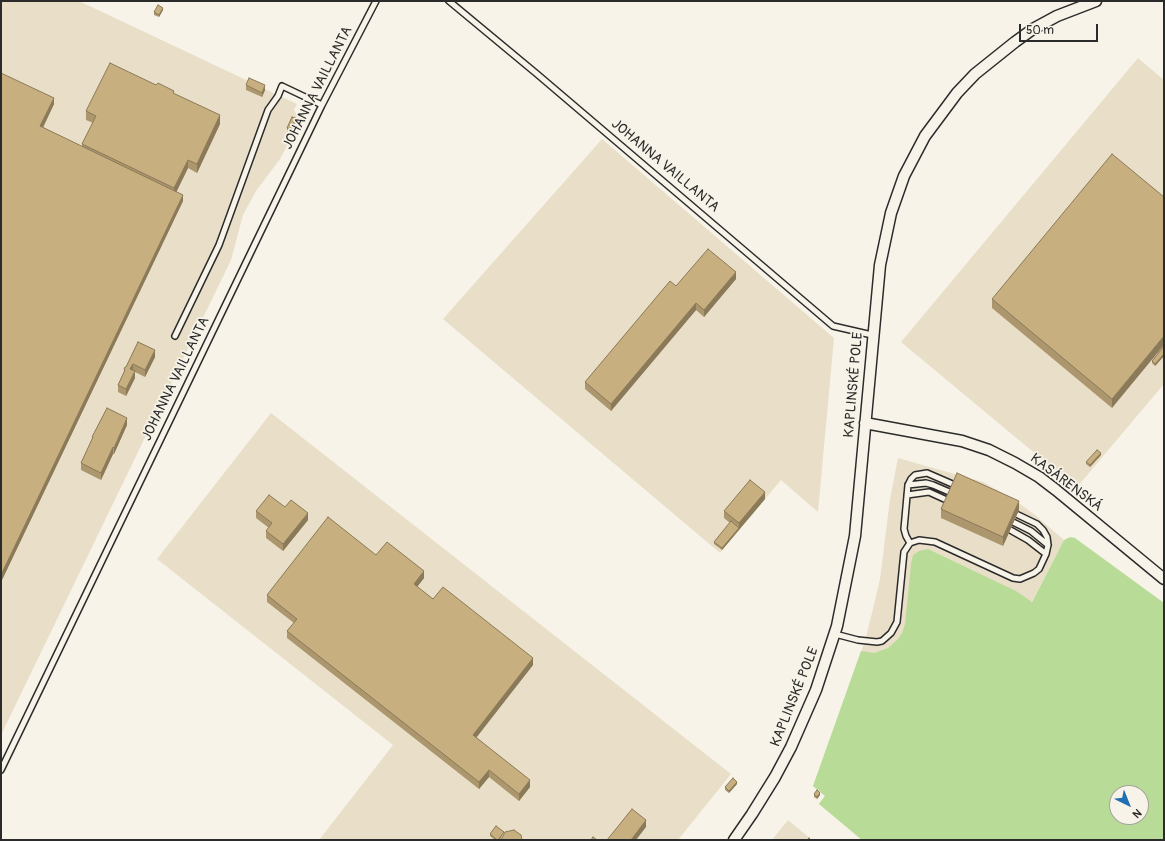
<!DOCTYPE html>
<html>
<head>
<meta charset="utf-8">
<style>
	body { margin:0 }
	#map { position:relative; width:1165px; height:841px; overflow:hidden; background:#f7f3e8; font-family:Pangolin,sans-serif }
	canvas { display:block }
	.frame { position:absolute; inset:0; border:2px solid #2b2b2b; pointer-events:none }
	.north { position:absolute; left:1109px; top:785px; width:40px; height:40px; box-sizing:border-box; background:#f7f3e8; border:1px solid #a5a39c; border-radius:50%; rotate:137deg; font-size:11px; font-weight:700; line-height:16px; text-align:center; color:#2b2b2b }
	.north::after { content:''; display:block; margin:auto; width:14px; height:18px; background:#1f6fb2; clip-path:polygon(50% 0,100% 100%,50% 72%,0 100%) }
	.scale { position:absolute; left:1019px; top:24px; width:79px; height:18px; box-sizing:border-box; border:2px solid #2b2b2b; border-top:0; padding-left:5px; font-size:12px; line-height:14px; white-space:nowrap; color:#2b2b2b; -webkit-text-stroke:3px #f7f3e8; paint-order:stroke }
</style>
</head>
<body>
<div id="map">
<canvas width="1165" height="841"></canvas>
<div class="frame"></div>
<div class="north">N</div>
<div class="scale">50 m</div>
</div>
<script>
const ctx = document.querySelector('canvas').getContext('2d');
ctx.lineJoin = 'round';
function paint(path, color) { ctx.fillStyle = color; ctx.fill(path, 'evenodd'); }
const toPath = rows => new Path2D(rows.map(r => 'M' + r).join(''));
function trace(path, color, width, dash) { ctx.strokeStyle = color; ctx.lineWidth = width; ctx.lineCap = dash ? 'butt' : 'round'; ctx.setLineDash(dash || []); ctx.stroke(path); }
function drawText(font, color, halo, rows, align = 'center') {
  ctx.font = font + ' Pangolin,sans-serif'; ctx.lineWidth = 3.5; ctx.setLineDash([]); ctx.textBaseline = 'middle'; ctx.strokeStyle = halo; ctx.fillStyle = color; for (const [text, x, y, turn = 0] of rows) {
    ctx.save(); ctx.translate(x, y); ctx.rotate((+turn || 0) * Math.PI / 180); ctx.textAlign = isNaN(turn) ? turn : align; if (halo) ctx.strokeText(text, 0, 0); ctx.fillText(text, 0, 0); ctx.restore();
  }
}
paint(toPath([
	[1,1,79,1,297,104,294,110,299,118,299,123,280,159,256,191,243,215,231,260,1,735],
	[1138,58,1164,80,1164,384,1078,486,1053,468,1014,436,901,342],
	[602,139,834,338,818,512,781,480,720,553,443,319],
	[271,413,731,774,678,840,319,840,393,745,157,559],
	[898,458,983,482,1015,500,1035,515,1064,540,907,840,862,840,819,804,825,796,813,786,865,641,872,613,880,579,890,499],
	[788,820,812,840,772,840]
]), '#e9dfc8');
paint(toPath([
	[1070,537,1075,538,1164,603,1164,840,862,840,819,804,825,796,813,786,861,651,874,653,888,648,898,639,902,633,905,624,911,564,913,555,919,551,928,549,1016,591,1032,602,1064,540],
	[1117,793,1141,793,1141,817,1117,817]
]), '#b8dc97');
const service = toPath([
	[449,1,537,74,833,326,872,335],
	[175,336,219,245,268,110,278,96,282,86,322,105],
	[908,485,926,483,933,485,954,494],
	[907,495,929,492,951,502],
	[1009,520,1031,531,1048,545],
	[1005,527,1028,540,1046,554],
	[910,543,906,536,904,529,908,485,911,479,915,475,927,473,957,486],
	[835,634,858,640,877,642,882,641,891,633,897,622,904,552,910,543,919,540,935,542,1013,578,1020,579,1034,573,1039,569,1046,554,1048,545,1047,537,1043,530,1037,524,1012,512],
	[1,770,322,105,376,1]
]);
const minor = toPath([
	[865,423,962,441,989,450,1015,463,1039,477,1056,490,1164,579],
	[734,840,752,814,775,777,791,747,816,690,837,626,855,536,880,265,891,213,904,176,925,136,957,93,975,74,1015,42,1033,29,1057,16,1096,1]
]);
trace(service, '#2b2b2b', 8);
trace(minor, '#2b2b2b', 13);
trace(service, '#f7f3e8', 5);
trace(minor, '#f7f3e8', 10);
paint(toPath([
	[163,10,159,17,154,15,154,12],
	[1,73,54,104,43,128,82,147,82,144,93,123,86,120,86,111,174,94,220,124,197,173,188,168,176,192,183,201,1,582],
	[246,85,265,90,262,97,246,90],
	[296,121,290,132,287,130,287,128],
	[1164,197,1112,408,992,308,992,299],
	[736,279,704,317,696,310,611,411,585,389,585,382,676,286],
	[138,342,155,357,145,377,135,372,135,378,126,396,118,392,118,385,124,372,124,369,126,367],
	[1164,346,1164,356,1155,366,1152,363,1152,361],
	[127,425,114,454,113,454,101,480,81,470,81,463,92,440,92,437],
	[1101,455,1090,467,1086,464,1086,462],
	[765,499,722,550,714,544,714,542,730,523,724,518,724,511],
	[941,509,1019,510,1003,546,941,518],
	[256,511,308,520,283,551,266,538,266,531,269,528,256,518],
	[376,555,424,578,417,587,433,599,533,665,476,737,530,787,519,801,489,777,479,789,287,638,287,631,294,623,267,602,267,595],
	[737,784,729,793,725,790,725,787],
	[814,794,820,795,817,799,814,797],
	[504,832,500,840,495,840,490,836,490,834]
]), '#ab966d');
paint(toPath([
	[163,8,163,10,159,17,159,15],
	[265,85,265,90,262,97,262,93],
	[54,98,54,104,40,133,40,126],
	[220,115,220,124,197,173,197,164],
	[296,118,296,121,290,132,290,130],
	[188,160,188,168,174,197,174,188],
	[183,195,183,201,1,582,1,575],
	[736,272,736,279,704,317,704,310],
	[696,303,696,310,611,411,611,404],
	[1164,336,1164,345,1112,408,1112,399],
	[155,350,155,357,145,377,145,370],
	[1164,354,1164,356,1155,366,1155,364],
	[133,364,133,370,130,369],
	[135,371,135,378,126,396,126,389],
	[127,418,127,425,114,454,114,448],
	[113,447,113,454,101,480,101,473],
	[1101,453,1101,455,1090,467,1090,465],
	[765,492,765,499,722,550,722,548,739,528,739,523],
	[1019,501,1019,510,1003,546,1003,537],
	[308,513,308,520,283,551,283,544],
	[424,571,424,578,414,591,414,584],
	[533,658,533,665,473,742,473,735],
	[489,770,489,777,479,789,479,782],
	[530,780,530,787,519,801,519,794],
	[737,782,737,784,729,793,729,791],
	[820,793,820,795,817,799,817,797],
	[646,820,646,827,636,840,631,840]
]), '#8b7a59');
const building = toPath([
	[158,5,163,8,159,15,154,12,158,5],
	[110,63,156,85,158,83,174,91,173,93,220,115,197,164,188,160,174,188,82,144,96,116,86,111,110,63],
	[1,73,54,98,40,126,183,195,1,575,1,73],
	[249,78,265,85,262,93,246,85,249,78],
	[292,117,296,118,290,130,287,128,292,117],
	[1112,154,1164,197,1164,336,1112,399,992,299,1112,154],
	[708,249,736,272,704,310,696,303,611,404,585,382,670,281,676,286,708,249],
	[138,342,155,350,145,370,133,364,130,369,135,371,126,389,118,385,125,370,124,369,125,367,126,367,138,342],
	[1164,346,1164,354,1155,364,1152,361,1164,346],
	[107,408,127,418,114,448,113,447,101,473,81,463,93,437,92,437,107,408],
	[1097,450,1101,453,1090,465,1086,462,1097,450],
	[957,473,1019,501,1003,537,941,509,957,473],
	[750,480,765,492,739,523,724,511,750,480],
	[269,495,285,507,291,500,308,513,283,544,266,531,272,523,256,511,269,495],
	[328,517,376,555,387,542,424,571,414,584,433,599,443,587,533,658,473,735,530,780,519,794,489,770,479,782,287,631,297,619,267,595,328,517],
	[731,521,739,528,722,548,714,542,731,521],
	[733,778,737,782,729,791,725,787,733,778],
	[817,790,820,793,817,797,814,794,817,790],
	[632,809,646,820,631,840,607,840,632,809],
	[496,826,504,832,498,840,497,840,490,834,496,826],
	[514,830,521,835,522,840,501,840,505,832,514,830],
	[593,837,597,840,591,840,593,837],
	[809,838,811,840,807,840,809,838]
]);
paint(building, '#c7af7f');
trace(building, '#8b7a59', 1);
drawText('14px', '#2b2b2b', '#f7f3e8', [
	["JOHANNA VAILLANTA",318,88,-63],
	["JOHANNA VAILLANTA",665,166,40],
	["JOHANNA VAILLANTA",176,379,-64],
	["KAPLINSKÉ POLE",854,385,-85],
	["KASÁRENSKÁ",1066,483,37],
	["KAPLINSKÉ POLE",795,697,-68]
]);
</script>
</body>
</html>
